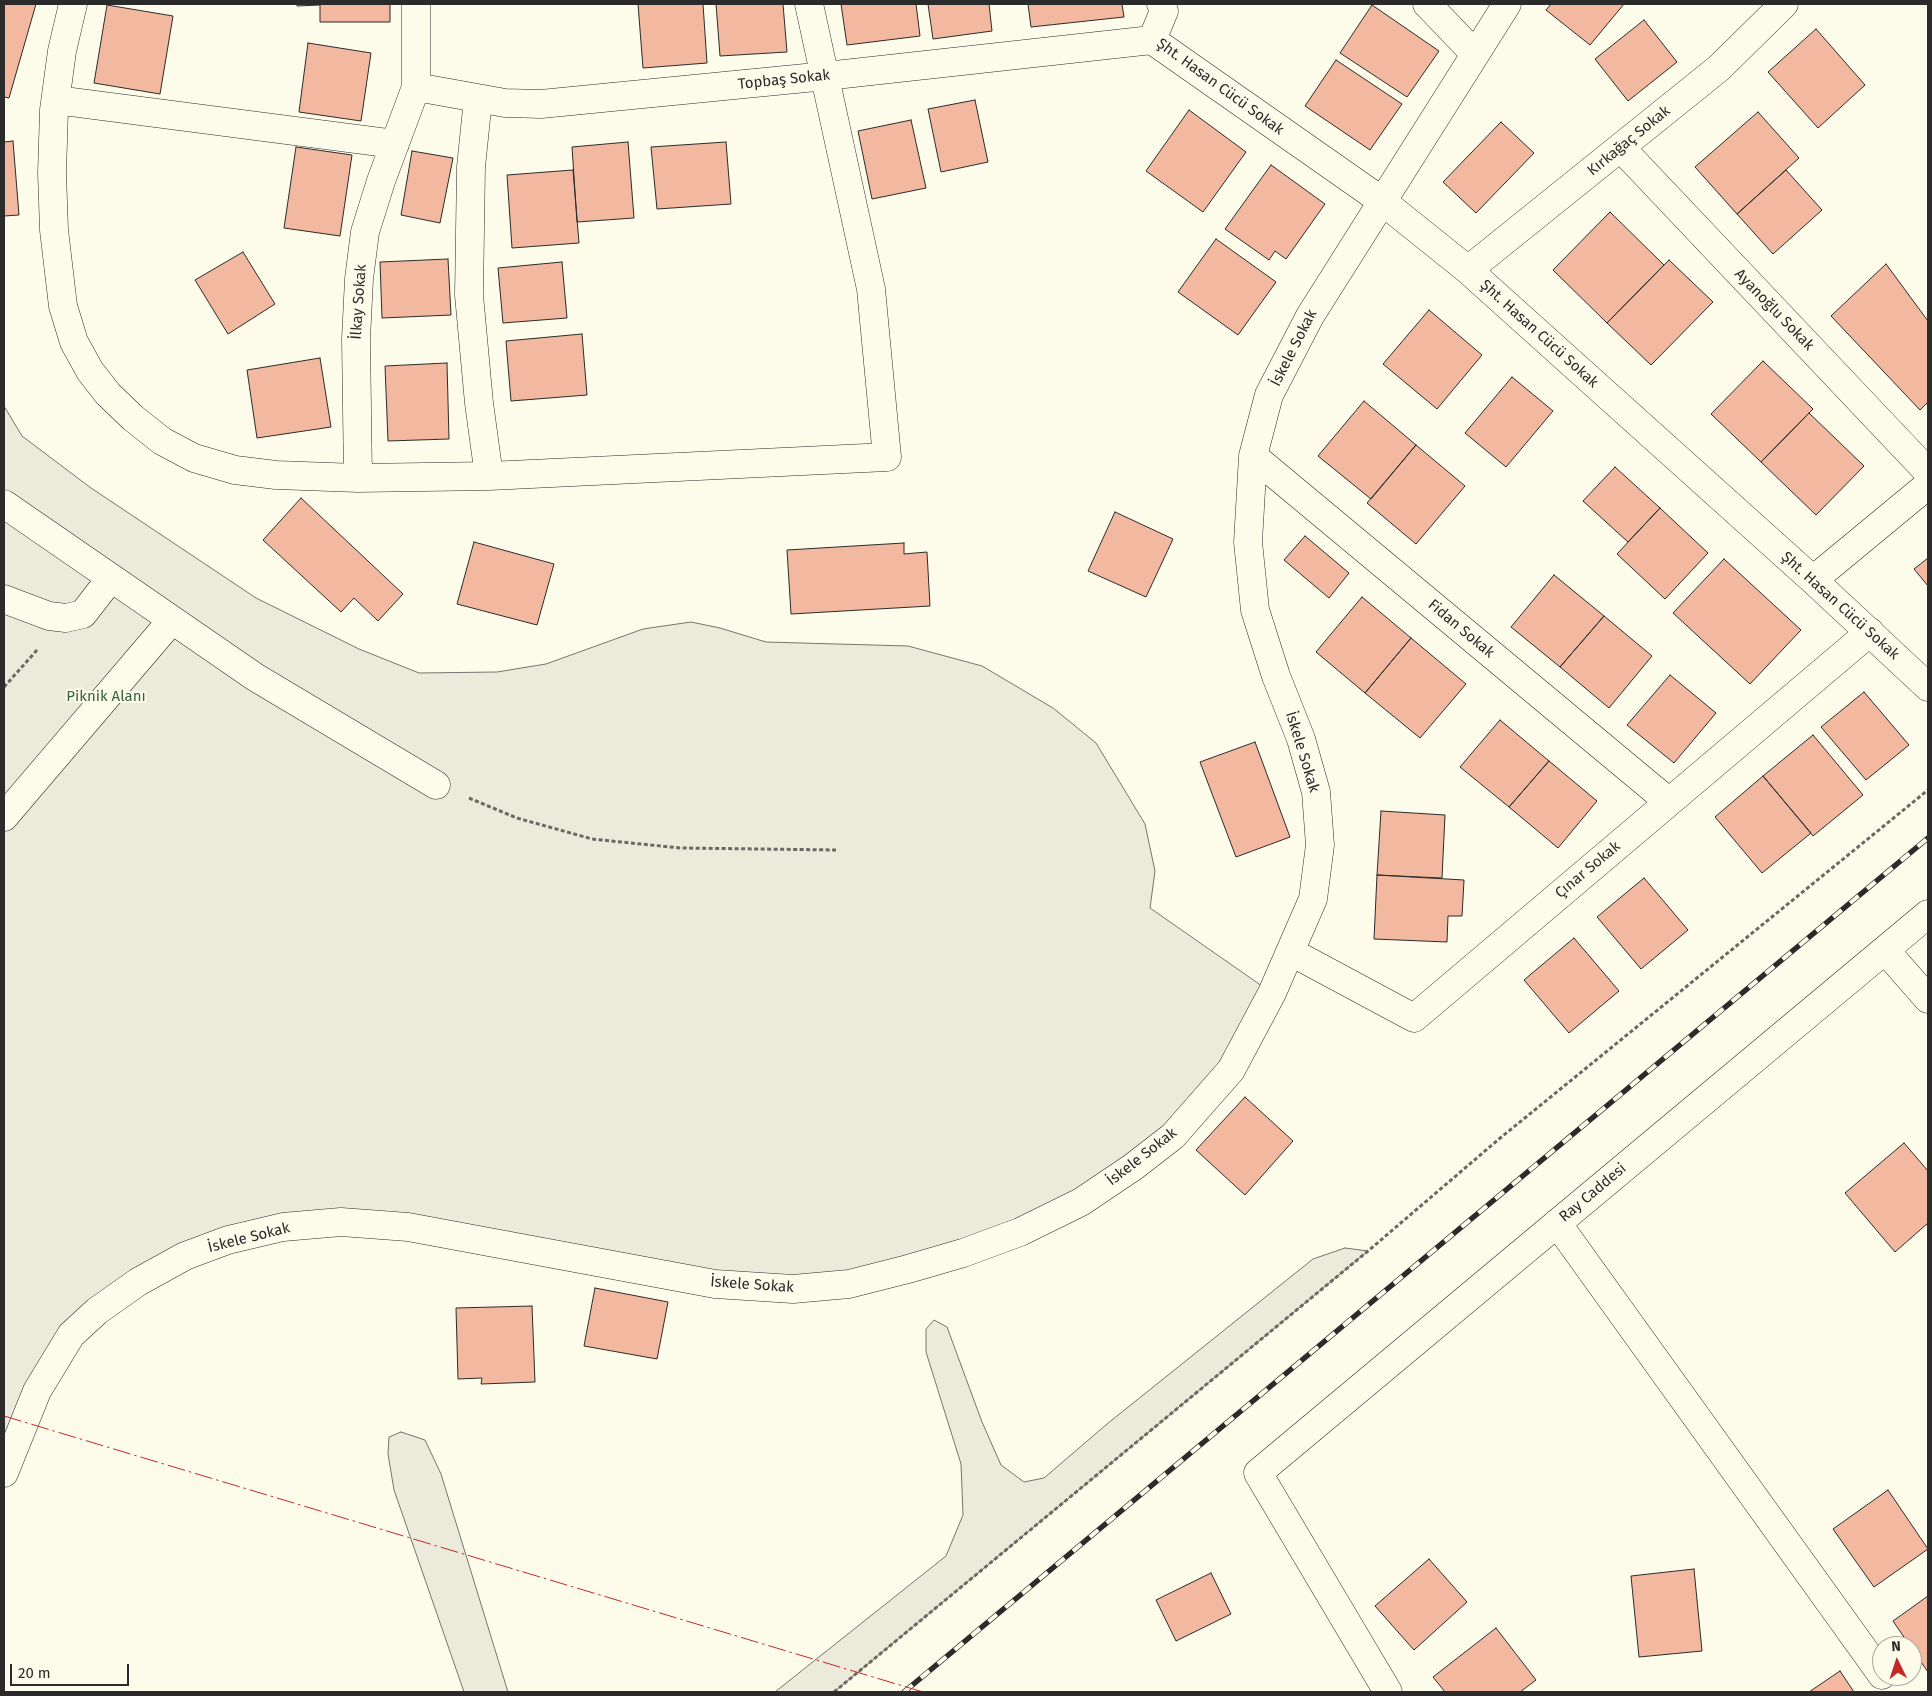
<!DOCTYPE html>
<html>
<head>
<meta charset="utf-8">
<style>
	body { margin:0 }
	#map { position:relative; width:1932px; height:1696px; overflow:hidden; background:#fdfbea; font-family:"Fira Sans",sans-serif }
	canvas { display:block }
	.frame { position:absolute; inset:0; border:5px solid #2b2b2b; pointer-events:none }
	.north { position:absolute; left:1872px; top:1636px; width:50px; height:50px; box-sizing:border-box; background:#fdfbea; border:1px solid #a9a89e; border-radius:50%; rotate:356deg; font-size:14px; font-weight:700; line-height:20px; text-align:center; color:#2b2b2b }
	.north::after { content:''; display:block; margin:auto; width:18px; height:22px; background:#c62828; clip-path:polygon(50% 0,100% 100%,50% 72%,0 100%) }
	.scale { position:absolute; left:10px; top:1664px; width:119px; height:22px; box-sizing:border-box; border:2px solid #2b2b2b; border-top:0; padding-left:6px; font-size:15px; line-height:18px; white-space:nowrap; color:#2b2b2b; -webkit-text-stroke:4px #fdfbea; paint-order:stroke }
</style>
</head>
<body>
<div id="map">
<canvas width="1932" height="1696"></canvas>
<div class="frame"></div>
<div class="north">N</div>
<div class="scale">20 m</div>
</div>
<script>
const ctx = document.querySelector('canvas').getContext('2d');
ctx.lineJoin = 'round';
function paint(path, color) { ctx.fillStyle = color; ctx.fill(path, 'evenodd'); }
const toPath = rows => new Path2D(rows.map(r => 'M' + r).join(''));
function trace(path, color, width, dash) { ctx.strokeStyle = color; ctx.lineWidth = width; ctx.lineCap = dash ? 'butt' : 'round'; ctx.setLineDash(dash || []); ctx.stroke(path); }
function drawText(font, color, halo, rows, align = 'center') {
  ctx.font = font + ' "Fira Sans",sans-serif'; ctx.lineWidth = 4; ctx.setLineDash([]); ctx.textBaseline = 'middle'; ctx.strokeStyle = halo; ctx.fillStyle = color; for (const [text, x, y, turn = 0] of rows) {
    ctx.save(); ctx.translate(x, y); ctx.rotate((+turn || 0) * Math.PI / 180); ctx.textAlign = isNaN(turn) ? turn : align; if (halo) ctx.strokeText(text, 0, 0); ctx.fillText(text, 0, 0); ctx.restore();
  }
}
const green = toPath([
	[4,406,22,436,91,488,256,598,359,649,419,673,497,672,546,664,643,629,691,622,720,628,766,642,908,646,982,666,1053,708,1096,743,1145,824,1155,871,1150,908,1272,993,1173,1136,1020,1232,793,1289,408,1227,228,1240,97,1311,4,1473,4,406],
	[1345,1248,1368,1251,834,1692,775,1692,946,1556,963,1515,961,1464,926,1352,926,1329,934,1320,947,1327,982,1422,1001,1465,1024,1482,1044,1478,1107,1424,1313,1259,1345,1248],
	[401,1432,425,1440,441,1474,508,1692,464,1692,394,1490,388,1454,389,1437,401,1432]
]);
paint(green, '#ecebdb');
trace(green, '#74746e', 1);
const building = toPath([
	[4,4,36,4,9,98,4,97,4,4],
	[297,4,390,4,390,22,320,22,320,5,297,6,297,4],
	[638,4,703,4,707,63,643,68,638,4],
	[716,4,783,4,787,52,720,56,716,4],
	[841,4,916,4,920,36,847,45,841,4],
	[928,4,989,4,992,31,933,39,928,4],
	[1028,4,1122,4,1124,17,1031,27,1028,4],
	[1551,4,1624,4,1590,45,1546,10,1551,4],
	[107,5,173,16,160,94,94,83,107,5],
	[1372,5,1439,51,1407,97,1340,53,1372,5],
	[1644,20,1677,62,1628,101,1595,59,1644,20],
	[1816,29,1865,85,1818,128,1768,72,1816,29],
	[308,43,371,53,361,121,299,112,308,43],
	[1336,60,1402,104,1370,150,1305,106,1336,60],
	[975,100,988,162,941,172,928,109,975,100],
	[1189,110,1246,152,1203,212,1146,171,1189,110],
	[1758,112,1799,158,1737,214,1695,167,1758,112],
	[911,120,926,188,872,199,858,131,911,120],
	[1501,122,1534,153,1476,213,1443,182,1501,122],
	[13,141,19,215,4,216,4,142,13,141],
	[628,142,634,218,577,222,572,147,628,142],
	[726,142,731,204,657,209,651,147,726,142],
	[296,147,352,155,340,236,284,228,296,147],
	[412,151,453,158,440,223,401,215,412,151],
	[1271,165,1325,204,1286,259,1275,251,1269,260,1225,229,1271,165],
	[573,170,579,243,512,248,507,175,573,170],
	[1786,170,1822,210,1773,254,1737,214,1786,170],
	[1610,212,1664,265,1607,323,1553,270,1610,212],
	[1216,239,1276,282,1238,335,1178,292,1216,239],
	[243,252,275,304,228,334,195,280,243,252],
	[448,259,451,315,382,318,380,262,448,259],
	[1669,260,1713,302,1651,365,1607,323,1669,260],
	[562,262,567,318,503,323,498,268,562,262],
	[1886,264,1928,321,1928,402,1920,410,1831,316,1886,264],
	[1429,310,1482,355,1437,409,1383,364,1429,310],
	[582,334,587,395,511,401,506,341,582,334],
	[320,358,331,427,257,438,247,370,320,358],
	[1763,361,1813,409,1761,462,1711,414,1763,361],
	[447,363,449,439,388,441,385,366,447,363],
	[1512,377,1553,411,1506,467,1465,433,1512,377],
	[1364,401,1416,445,1371,499,1318,456,1364,401],
	[1809,413,1864,466,1816,515,1761,462,1809,413],
	[1416,445,1465,486,1416,544,1367,503,1416,445],
	[1615,467,1660,508,1628,542,1583,501,1615,467],
	[301,498,403,594,378,621,354,598,341,612,263,540,301,498],
	[1660,508,1708,553,1665,599,1617,554,1660,508],
	[1115,512,1173,539,1146,597,1088,571,1115,512],
	[1305,536,1349,573,1329,598,1284,560,1305,536],
	[474,542,554,564,537,625,457,604,474,542],
	[904,543,904,554,927,552,930,606,791,614,787,550,904,543],
	[1928,558,1928,586,1914,569,1928,558],
	[1724,559,1801,630,1750,684,1673,613,1724,559],
	[1554,575,1604,616,1560,667,1511,627,1554,575],
	[1362,597,1411,638,1365,693,1316,652,1362,597],
	[1604,616,1652,656,1609,708,1560,667,1604,616],
	[1411,638,1466,684,1420,738,1365,693,1411,638],
	[1670,675,1716,713,1674,763,1627,725,1670,675],
	[1864,692,1909,745,1866,780,1821,727,1864,692],
	[1500,720,1549,761,1509,807,1460,767,1500,720],
	[1813,735,1863,795,1813,836,1763,776,1813,735],
	[1255,742,1290,837,1236,857,1200,762,1255,742],
	[1549,761,1597,801,1558,848,1509,807,1549,761],
	[1763,776,1811,833,1762,873,1715,817,1763,776],
	[1381,811,1445,815,1442,878,1377,875,1381,811],
	[1377,875,1464,880,1462,916,1448,916,1447,942,1374,939,1377,875],
	[1644,878,1688,930,1641,969,1597,917,1644,878],
	[1574,938,1619,991,1569,1033,1524,980,1574,938],
	[1245,1097,1293,1141,1245,1195,1196,1150,1245,1097],
	[1904,1143,1928,1171,1928,1223,1895,1252,1845,1193,1904,1143],
	[595,1288,668,1302,657,1359,584,1346,595,1288],
	[532,1306,535,1382,481,1384,482,1378,458,1379,456,1308,532,1306],
	[1888,1490,1928,1549,1874,1587,1833,1529,1888,1490],
	[1429,1559,1467,1602,1414,1650,1375,1606,1429,1559],
	[1694,1569,1702,1651,1639,1657,1631,1576,1694,1569],
	[1211,1573,1231,1614,1176,1641,1156,1600,1211,1573],
	[1928,1596,1928,1672,1912,1649,1912,1646,1910,1646,1893,1621,1928,1596],
	[1496,1628,1536,1680,1520,1692,1445,1692,1433,1677,1496,1628],
	[1840,1671,1854,1692,1809,1692,1840,1671]
]);
paint(building, '#f2b8a0');
trace(building, '#2b2b2b', 1);
const minor = toPath([
	[73,4,62,51,54,110,52,173,54,230,63,306,74,342,90,371,108,394,133,418,162,441,194,458,235,470,276,475,358,478],
	[416,4,416,87,381,181,365,232,359,279,356,339,358,478,489,476,887,457,871,289,809,4],
	[1161,4,1164,11,1152,40,1382,201,1468,270,1813,580,1928,687],
	[1427,4,1475,54],
	[416,87,505,103,541,104,826,76,1152,40],
	[478,99,471,167,469,295,479,403,489,476],
	[56,100,395,144],
	[1621,148,1928,472],
	[1468,270,1719,68,1784,4],
	[1253,456,1669,802],
	[4,504,255,677,436,785],
	[1813,580,1928,485],
	[4,599,49,616,66,618,83,614,111,578],
	[4,817,172,620],
	[1885,950,1928,999],
	[1291,952,1414,1018,1870,632],
	[1557,1223,1882,1675],
	[4,1473,37,1391,71,1335,97,1311,138,1282,185,1256,228,1240,283,1227,341,1222,408,1227,715,1284,793,1289,849,1284,908,1269,963,1253,1020,1232,1081,1202,1133,1167,1173,1136,1231,1070,1272,993,1313,899,1320,845,1316,792,1301,739,1276,676,1255,610,1248,542,1253,456,1269,395,1310,316,1507,4],
	[1388,1692,1258,1473,1928,914]
]);
trace(minor, '#2b2b2b', 29);
trace(toPath([
	[4,687,38,649],
	[469,798,517,818,592,839,680,848,836,850],
	[834,1692,1368,1251,1499,1139,1928,790]
]), '#6a6964', 3, [4, 2.5]);
trace(minor, '#fdfbea', 28);
const rail = toPath([
	[904,1692,1928,838]
]);
trace(rail, '#2b2b2b', 5.5);
trace(rail, '#fdfbea', 4, [11]);
trace(toPath([
	[4,1416,923,1692]
]), '#c62828', 1, [18, 4, 2.5, 4]);
drawText('15px', '#2b2b2b', '#fdfbea', [
	["Topbaş Sokak",784,80,-6],
	["Şht. Hasan Cücü Sokak",1220,87,36],
	["Kırkağaç Sokak",1629,141,-39],
	["İlkay Sokak",359,302,-86],
	["Ayanoğlu Sokak",1774,310,46],
	["Şht. Hasan Cücü Sokak",1539,334,42],
	["İskele Sokak",1294,348,-63],
	["Şht. Hasan Cücü Sokak",1840,606,42],
	["Fidan Sokak",1461,629,40],
	["İskele Sokak",1302,752,73],
	["Çınar Sokak",1588,870,-40],
	["İskele Sokak",1142,1157,-38],
	["Ray Caddesi",1593,1193,-40],
	["İskele Sokak",249,1238,-14],
	["İskele Sokak",752,1285,4]
]);
drawText('15px', '#34623c', '#fdfbea', [
	["Piknik Alanı",106,697]
]);
</script>
</body>
</html>
